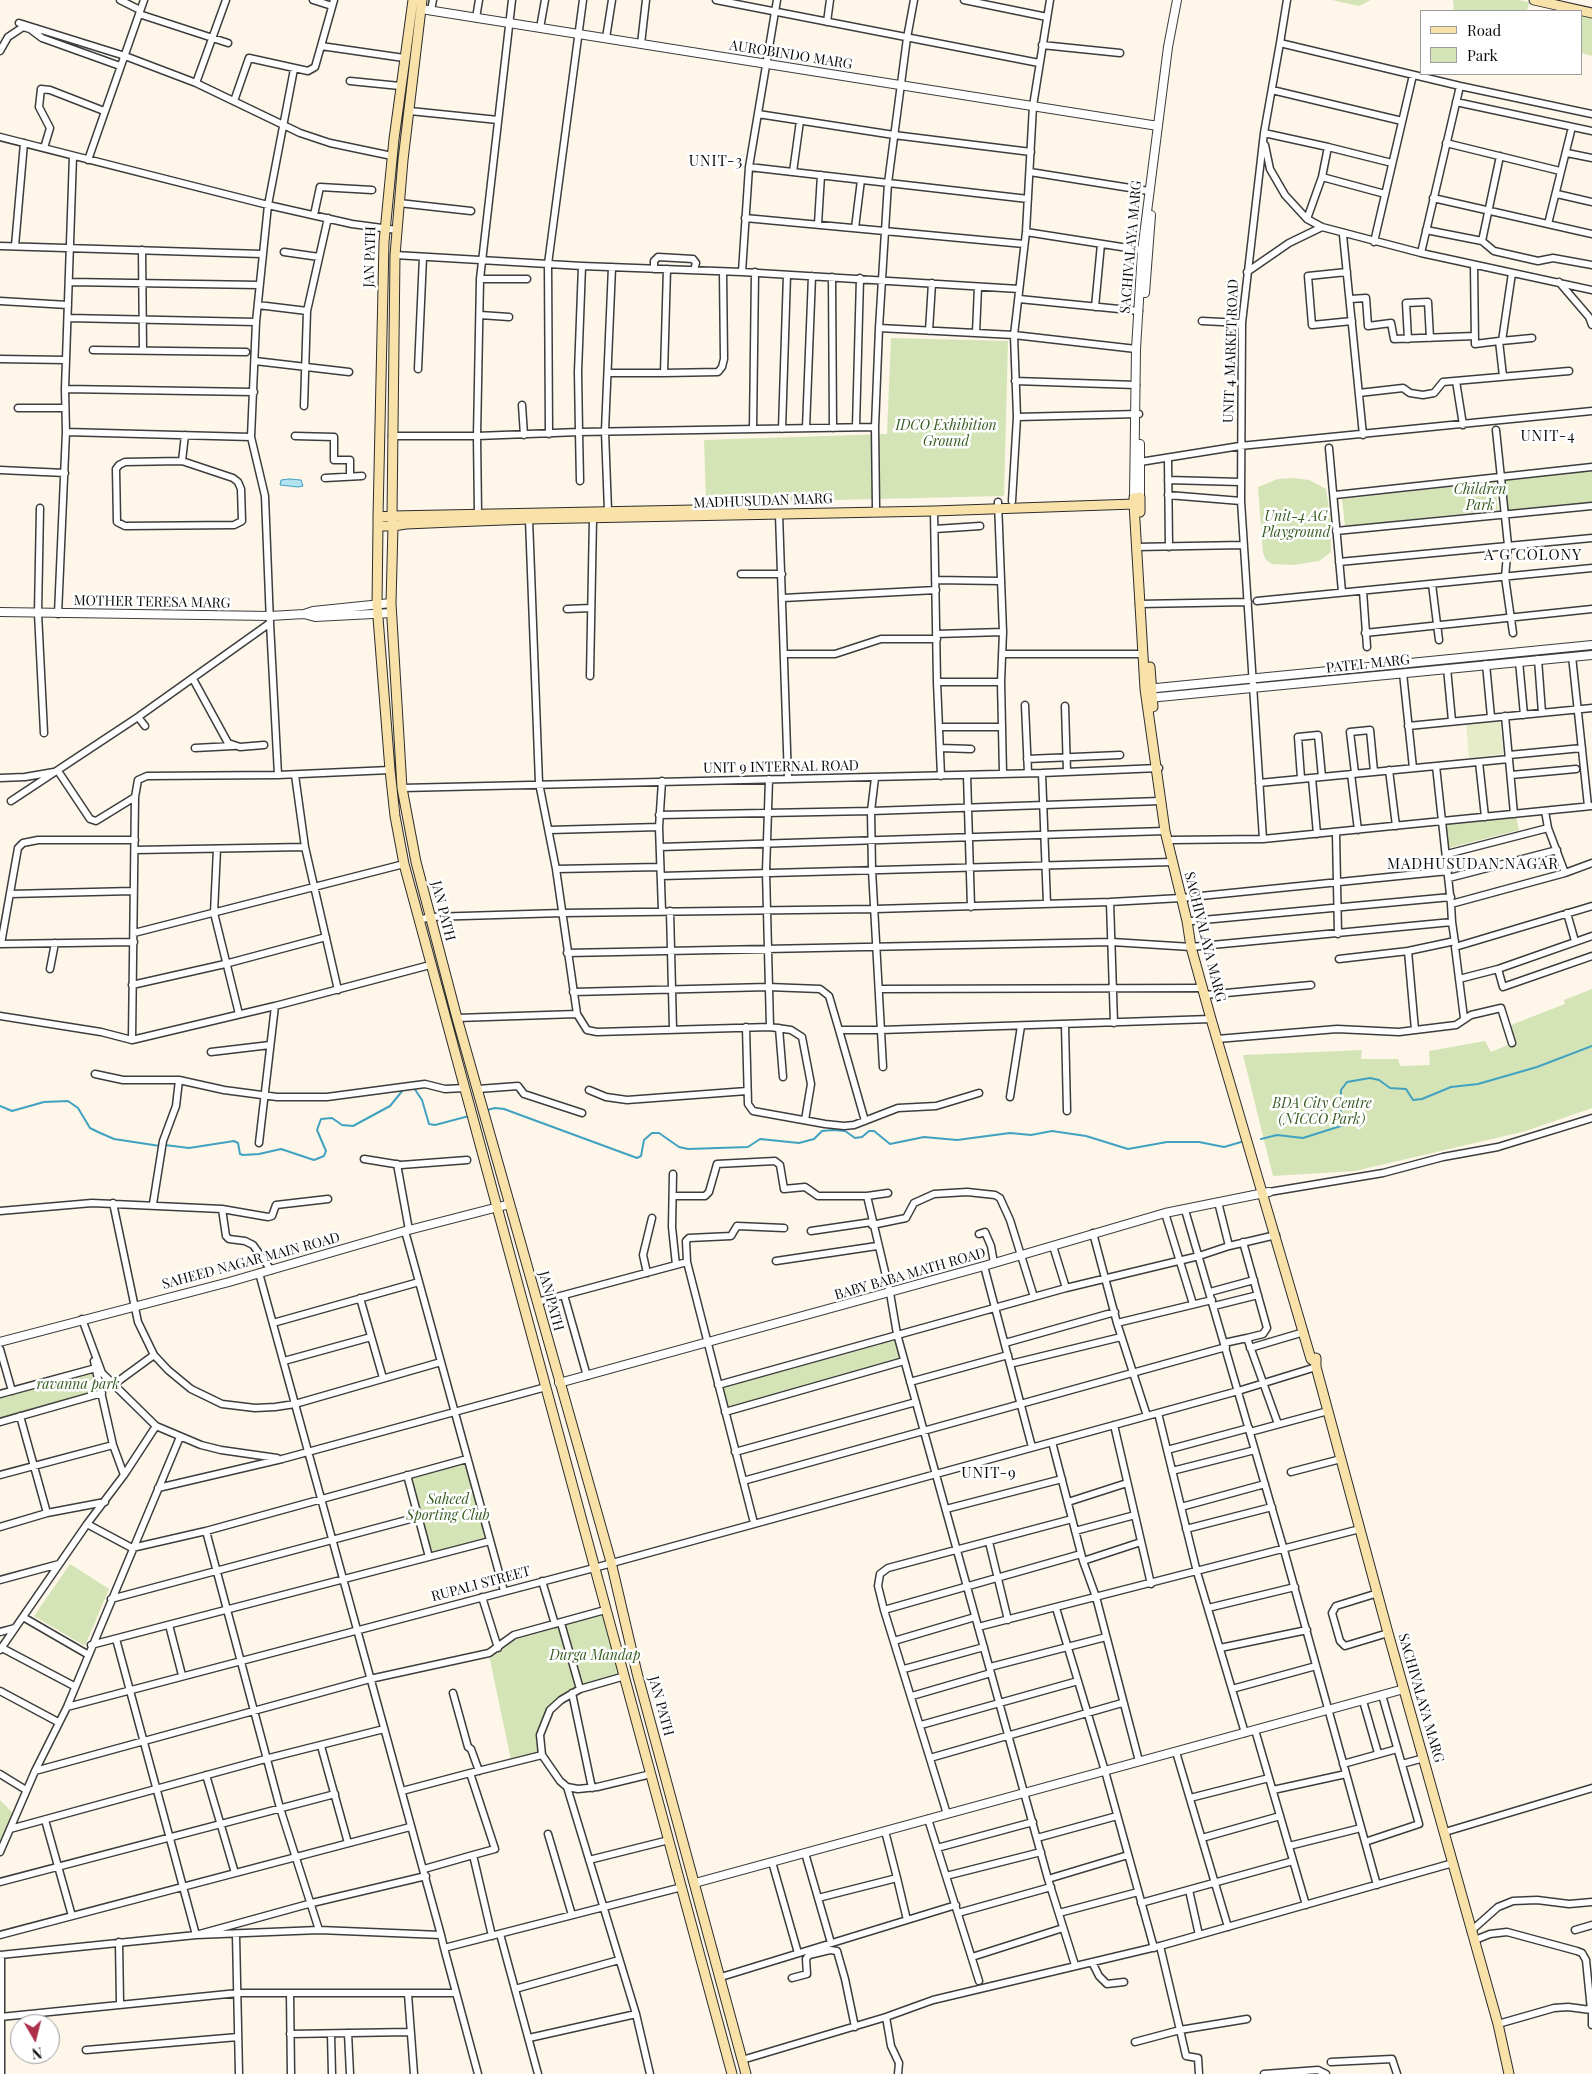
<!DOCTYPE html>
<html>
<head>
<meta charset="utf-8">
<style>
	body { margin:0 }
	#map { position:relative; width:1592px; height:2074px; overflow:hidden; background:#fdf6e9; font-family:"Playfair Display",serif }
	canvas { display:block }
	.legend { position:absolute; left:1420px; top:10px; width:162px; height:65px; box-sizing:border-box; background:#fff; border:1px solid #9d9d9d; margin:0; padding:6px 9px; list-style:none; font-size:15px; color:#0a0a0a }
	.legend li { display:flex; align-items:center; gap:10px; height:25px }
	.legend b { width:25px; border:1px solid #9d9d9d }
	.north { position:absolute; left:10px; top:2014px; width:50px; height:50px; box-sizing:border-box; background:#fff; border:1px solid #9d9d9d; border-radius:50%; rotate:172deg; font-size:14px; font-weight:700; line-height:20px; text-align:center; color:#0a0a0a }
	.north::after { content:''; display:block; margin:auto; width:18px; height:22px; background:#ad2f49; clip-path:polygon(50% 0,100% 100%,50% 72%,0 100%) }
</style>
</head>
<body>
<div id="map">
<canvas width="1592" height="2074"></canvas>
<ul class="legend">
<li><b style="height:6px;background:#f8e2a9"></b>Road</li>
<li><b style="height:14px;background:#d5e4b6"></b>Park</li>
</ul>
<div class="north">N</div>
</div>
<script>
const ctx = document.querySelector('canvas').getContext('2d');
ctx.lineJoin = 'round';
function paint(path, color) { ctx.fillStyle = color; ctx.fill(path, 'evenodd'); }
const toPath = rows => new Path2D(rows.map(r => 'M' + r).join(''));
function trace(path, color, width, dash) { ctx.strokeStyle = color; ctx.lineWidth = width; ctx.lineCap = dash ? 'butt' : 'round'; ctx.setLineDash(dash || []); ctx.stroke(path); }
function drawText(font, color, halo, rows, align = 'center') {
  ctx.font = font + ' "Playfair Display",serif'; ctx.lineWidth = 5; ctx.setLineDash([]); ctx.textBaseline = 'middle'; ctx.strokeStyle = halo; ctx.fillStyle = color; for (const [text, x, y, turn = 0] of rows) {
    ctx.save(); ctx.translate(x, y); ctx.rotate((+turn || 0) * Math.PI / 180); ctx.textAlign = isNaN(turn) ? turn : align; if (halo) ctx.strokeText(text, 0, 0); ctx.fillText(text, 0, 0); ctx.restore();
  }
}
paint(toPath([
	[1332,0,1371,0,1359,6],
	[1453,0,1519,0,1529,2,1527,11,1454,11],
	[1581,15,1592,18,1592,56,1581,53],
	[891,338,1008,341,1004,496,706,503,704,440,887,434],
	[1592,468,1592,502,1508,511,1503,478],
	[1294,478,1309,480,1326,489,1330,515,1331,552,1319,561,1293,565,1272,564,1266,560,1263,553,1258,487,1278,479],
	[1495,482,1498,510,1345,526,1342,499],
	[1516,816,1519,830,1449,848,1446,824],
	[1592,989,1592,1108,1526,1131,1355,1171,1273,1176,1243,1055,1362,1050,1361,1059,1398,1059,1400,1066,1430,1065,1429,1051,1485,1041,1491,1052,1510,1044,1503,1028,1565,1004,1564,1000],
	[896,1340,901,1359,729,1408,722,1388],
	[95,1365,102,1393,0,1422,0,1393],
	[465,1462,486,1539,431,1554,410,1476],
	[70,1564,109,1589,85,1646,34,1616],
	[605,1611,624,1675,581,1688,562,1623],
	[560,1625,579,1689,560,1699,542,1722,541,1754,511,1760,489,1655,514,1636],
	[0,1800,12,1812,10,1829,0,1851]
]), '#d5e4b6');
paint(toPath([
	[1500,720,1503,754,1469,758,1466,723]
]), '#e5ecc7');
const water = toPath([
	[289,479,301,480,303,486,298,487,280,485,281,480,289,479]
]);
paint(water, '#b2e3f0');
trace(water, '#40a2c0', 1);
trace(toPath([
	[414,1088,422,1100,429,1124,435,1125,469,1116],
	[0,1106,12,1111,44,1102,68,1101,78,1108,90,1128,98,1132,114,1139,160,1146],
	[487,1110,495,1108,504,1109,637,1158,641,1156,644,1140,652,1133,659,1133,679,1147,688,1149,748,1147,760,1139,799,1143,814,1139,822,1131,833,1130,845,1131,855,1138,862,1137,869,1131,874,1131,890,1144,924,1137,957,1140,1010,1133,1031,1135,1052,1131,1086,1136,1128,1149,1167,1142,1199,1142,1224,1147,1241,1142],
	[1261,1139,1277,1135,1303,1138,1344,1125,1347,1122,1341,1114,1341,1090,1347,1082,1370,1078,1379,1080,1390,1088,1406,1089,1413,1100,1422,1099,1451,1087,1478,1084,1537,1067,1592,1046],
	[165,1145,189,1148,234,1141,238,1143,240,1154,243,1155,259,1154,281,1149,314,1160,324,1156,326,1151,317,1130,321,1119,332,1118,342,1125,353,1126,390,1106,403,1090]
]), '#40a2c0', 2);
const minor = toPath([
	[120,0,140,10],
	[313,0,332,6],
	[334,0,321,46,404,58],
	[716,0,1039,63],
	[964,0,1047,17],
	[1287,0,1280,43,1460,86,1592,114],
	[431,10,433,0],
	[139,14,228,43],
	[476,18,479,0],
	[827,22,830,0],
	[19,23,125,56,196,83,300,133,330,143,392,156],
	[540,28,545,0],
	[606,38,612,0],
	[641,44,646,0],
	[1042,45,1120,53],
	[0,51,8,37,23,27,30,29,42,38,120,66],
	[350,81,400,86],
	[196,83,226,0],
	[1272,90,1402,121],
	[234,101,249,58,308,71,315,67,321,46],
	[1456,102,1592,131],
	[410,111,498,120],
	[758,114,894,135,1031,152],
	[1264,135,1264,133,1328,147,1392,163],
	[0,137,268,205,352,224,397,230],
	[1446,143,1560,171],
	[1265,145,1270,169,1285,195,1307,219,1322,227,1421,253,1592,290],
	[44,148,50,128,39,107,41,89,50,90,104,111],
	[1567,153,1592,158],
	[88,160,144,0],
	[749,167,1028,199],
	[793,172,800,121],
	[1030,172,1149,191],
	[1322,177,1328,147],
	[1557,194,1592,202],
	[1433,198,1592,234],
	[399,203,471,211],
	[314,215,320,187,372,190],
	[745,218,1024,244],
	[1307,219,1322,177,1385,194],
	[818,224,821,175],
	[1548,224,1572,127],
	[855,228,861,180],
	[1426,230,1482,241,1494,251,1538,261,1553,258,1592,265],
	[1026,232,1147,251],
	[1343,235,1363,435],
	[1482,241,1500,156],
	[1374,242,1413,75],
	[0,246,262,254],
	[15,246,24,143],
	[142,250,143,350],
	[284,252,319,257],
	[1421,253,1460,86],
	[395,255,582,266,742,272,1019,289],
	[1474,265,1475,344,1499,341,1503,376],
	[654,269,654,261,658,257,693,259,696,263,694,270],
	[742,272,749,167,777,0],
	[1247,272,1289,243,1322,227],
	[1347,272,1308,276,1312,325,1352,321],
	[832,277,833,428],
	[480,279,527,279],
	[69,282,259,285],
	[1559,282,1589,317,1592,325],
	[1019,299,1139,311],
	[1350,299,1366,298,1368,326,1391,323,1394,339,1475,336],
	[0,301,68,305],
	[258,305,307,311],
	[1095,307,1101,244],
	[480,315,509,317],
	[68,318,256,322],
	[1202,321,1242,323],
	[879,328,888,183,907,38,914,0],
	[929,331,932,283],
	[976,333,978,287],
	[1408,339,1406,303,1428,302,1430,338],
	[1501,341,1532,338],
	[1502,341,1512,273],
	[93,350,246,352],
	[0,359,66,360],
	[255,361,349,372],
	[418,369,423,257],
	[608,373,664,373,667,269],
	[664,373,718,372,722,367,724,359,723,272],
	[1015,381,1136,385],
	[1456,381,1463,425],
	[65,389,254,392],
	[1359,393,1403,388,1410,393,1423,395,1434,393,1443,382,1569,371],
	[522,405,524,435],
	[304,406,307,311,328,218],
	[18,408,65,408],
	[1017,417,1139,414],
	[856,427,860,278],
	[875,427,876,507],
	[806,428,812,276],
	[753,429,755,272],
	[782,429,787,275],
	[1496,430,1508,545,1505,577,1513,633],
	[66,432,251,437],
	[549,434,548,264,583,0],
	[295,436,334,437,334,460,350,460,350,476],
	[392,436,477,436,579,432,578,372,582,266],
	[1329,448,1342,592],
	[1168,458,1169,547],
	[182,461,233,478,238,482,241,489,242,521,234,525,125,526,117,522,116,469,119,465,125,462,182,461,185,435],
	[1140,462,1240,446,1592,411],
	[0,470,65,473],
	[325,478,362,476],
	[1168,480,1240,482],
	[580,481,579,432,875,427,879,328,1014,335,1136,349],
	[1168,495,1241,501],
	[1335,495,1592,467],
	[1012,501,1017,417,1014,335,1026,232,1033,106,1050,0],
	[998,502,1003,632,1001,682,1003,774],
	[40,508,38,613,44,733],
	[608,511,605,431,612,267],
	[934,511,937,682,941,776],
	[478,514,477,436,480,279,512,0],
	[779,514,788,779],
	[529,519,539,783,556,869,577,1014,587,1030,597,1032,770,1027,766,872,769,779],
	[935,529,980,526],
	[1336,531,1592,506],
	[1136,547,1243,545],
	[1339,562,1592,538],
	[741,574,782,574],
	[935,580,1000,581],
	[1432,584,1439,640],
	[1363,591,1367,647],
	[783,598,936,590],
	[1257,601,1592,568],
	[1139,604,1248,602],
	[567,609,591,608],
	[58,614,66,432,65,389,73,156],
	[270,623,278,775],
	[1365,633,1592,609],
	[936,634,1003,632],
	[784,654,835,654,881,639,937,639],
	[1002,654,1143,654],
	[1572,656,1588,806],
	[1538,659,1542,713],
	[1519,661,1524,715],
	[1486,664,1491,717],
	[1447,668,1452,721],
	[1403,673,1413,768],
	[590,676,593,518],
	[193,679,228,743,240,747,264,745],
	[937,682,1001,682],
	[1025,705,1028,773],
	[1065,706,1067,772],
	[1505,716,1514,814],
	[138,717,145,726],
	[1408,726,1592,708],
	[939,727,1001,727],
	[195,748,233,746],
	[940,748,971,749],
	[1509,755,1582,748],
	[1027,759,1120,755],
	[1479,762,1485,817],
	[1436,766,1451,904,1565,873,1592,863],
	[1389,770,1396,826],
	[58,771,90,819,96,821,135,797],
	[1042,773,1047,904],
	[1355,773,1350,732,1370,730,1374,771],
	[1351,774,1358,830],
	[295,775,305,847,338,990],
	[967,775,971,907],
	[1511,775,1576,769],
	[0,778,25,777,54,772],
	[875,778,871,811,872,870,883,1067],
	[1301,778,1298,737,1318,735,1322,777],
	[1312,778,1317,834],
	[1259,783,1509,759],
	[402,788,1042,773,1159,768],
	[11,801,138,717,270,623,265,496,251,437,256,322,268,205,294,69],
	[1545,811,1548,828,1565,873],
	[659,815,871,811,1160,801],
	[549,830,659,827],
	[1336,833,1338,934],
	[1263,839,1241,501,1242,323,1264,133,1280,43],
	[1171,840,1263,839,1592,806],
	[660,847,1165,831],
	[217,849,214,913,239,1014],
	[135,850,305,847],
	[1447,854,1548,828],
	[556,869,660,867],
	[661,876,1172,862],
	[1449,878,1557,850],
	[10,894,133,891],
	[1110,902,1114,1023],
	[662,911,659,827,662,781],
	[670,911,673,1029],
	[1567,913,1575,941],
	[419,920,430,917,562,913,875,909,1110,902,1181,898,1448,871],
	[1192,921,1451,897],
	[1452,922,1455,943],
	[134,933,404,864],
	[0,944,134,942],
	[1,944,18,848,23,843,38,840,135,840],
	[1408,951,1415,1030],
	[567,953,1112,942,1191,947,1452,922,1451,904],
	[1339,959,1408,951,1455,941],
	[50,969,55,943],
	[1498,969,1503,987,1592,956],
	[1459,979,1498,969,1592,936],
	[132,985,225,964,326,937],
	[879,989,1203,988],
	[573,992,768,987,820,989,829,996,839,1030,881,1030,1211,1019],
	[1205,995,1311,985],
	[0,1016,101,1032,132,1040,275,1006,430,965],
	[457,1018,577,1014],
	[1464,1018,1455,947,1592,906],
	[1065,1025,1067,1111],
	[746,1027,748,1104,753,1111,825,1124,844,1126,854,1125,898,1108,936,1106,979,1093],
	[770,1027,791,1030,802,1037,811,1084,805,1120],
	[779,1028,783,1077],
	[839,1030,865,1121],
	[1217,1039,1337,1029,1399,1032,1456,1025,1471,1015,1501,1008,1512,1043],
	[132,1040,135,797,138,780,147,776,278,775,390,770],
	[211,1052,270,1045],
	[95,1074,123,1080,179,1080,224,1090,277,1097,327,1097,425,1084,445,1089,465,1088],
	[478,1089,518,1086,524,1094,582,1113],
	[589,1090,606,1097,627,1100,747,1091],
	[1010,1097,1021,1026],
	[259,1143,275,1006],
	[364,1159,401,1165,467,1160],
	[397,1164,409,1230],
	[673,1174,672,1227,676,1265],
	[1269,1192,1383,1173,1443,1157,1498,1147,1592,1118],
	[888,1193,867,1196,890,1293,897,1334,1048,1879,1075,1965],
	[674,1196,705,1196,709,1192,717,1164,775,1161,780,1165,784,1189,805,1187,818,1196,867,1196],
	[1218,1202,1229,1246,1276,1235],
	[113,1203,138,1322,154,1355,168,1370,191,1389,222,1404,255,1408,275,1407,295,1404,441,1362],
	[153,1204,163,1141,176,1106,179,1080],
	[222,1209,268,1217,272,1216,276,1205,328,1199],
	[1185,1210,1284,1550,1377,1885],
	[0,1211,92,1203,222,1209,226,1236,229,1239,245,1241,253,1245,271,1270],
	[1165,1213,1193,1304],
	[872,1225,906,1218,914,1203,934,1194,967,1192,995,1195,1000,1198,1010,1220,1034,1297],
	[405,1231,504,1591],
	[811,1231,872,1222],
	[1093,1233,1117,1323,1147,1416],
	[979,1234,985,1232,991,1246,994,1263],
	[1243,1242,1267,1328,1263,1334,1247,1338,1278,1424],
	[1053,1246,1066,1288],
	[776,1261,877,1246],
	[687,1262,686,1241,689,1238,731,1236,737,1226,784,1228],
	[984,1266,1032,1447],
	[259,1273,441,1935],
	[647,1273,643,1255,652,1218],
	[1210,1292,1254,1280],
	[360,1298,383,1378],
	[537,1302,564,1295],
	[1214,1306,1258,1295],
	[82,1319,102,1373,156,1426,201,1445,221,1450,277,1458],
	[273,1323,419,1282],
	[1117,1323,1212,1300],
	[1005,1343,1115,1312],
	[1224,1343,1247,1338],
	[1250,1348,1304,1332],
	[0,1349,12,1391],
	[94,1361,113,1445,124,1475],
	[284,1361,371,1337],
	[1010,1364,1121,1337],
	[587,1376,564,1295,687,1262,754,1523],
	[910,1382,1008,1355],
	[113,1385,154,1355],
	[718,1385,1066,1288,1199,1256,1229,1246],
	[0,1394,96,1368],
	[725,1412,904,1361],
	[1158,1413,1197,1572,1245,1733],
	[20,1416,47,1513],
	[0,1422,102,1393],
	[1114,1425,1151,1584],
	[1250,1432,1328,1411],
	[1052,1442,1083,1561,1096,1597,1139,1761],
	[1167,1450,1249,1428],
	[735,1452,916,1402],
	[1172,1471,1255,1450],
	[1291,1472,1341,1459],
	[0,1475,113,1445],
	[407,1475,429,1557],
	[743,1481,1226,1347],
	[158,1488,282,1459,546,1387],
	[1068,1502,1127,1483],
	[1181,1507,1265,1484],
	[946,1509,1062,1479],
	[87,1524,132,1548,206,1531,467,1459],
	[0,1527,47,1513,105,1502],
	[1186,1529,1272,1507],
	[206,1531,280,1808,319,1930],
	[1075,1531,1135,1515],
	[989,1542,1008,1620],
	[1083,1561,1141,1542],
	[0,1580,59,1564],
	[542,1581,555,1624],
	[1378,1593,1336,1606,1332,1613,1340,1641,1345,1646,1388,1633],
	[482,1597,498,1648],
	[111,1599,418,1517],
	[1056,1608,1105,1771,1154,1948],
	[1208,1608,1295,1587],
	[884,1610,1081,1554],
	[23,1617,87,1654],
	[561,1623,580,1689],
	[169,1625,182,1675],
	[978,1627,1360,1529],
	[0,1632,15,1628],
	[116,1639,196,1935,312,1903,426,1876],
	[894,1641,975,1617],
	[91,1645,490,1541],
	[2,1648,74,1686],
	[1220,1648,1307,1630],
	[0,1650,87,1524,124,1475,156,1426],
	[990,1667,1106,1637],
	[904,1669,984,1647],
	[1232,1689,1316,1666],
	[0,1691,58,1722],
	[453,1693,468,1747,471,1749,479,1771],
	[572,1693,592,1788],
	[912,1696,991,1673],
	[1363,1701,1378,1753],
	[67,1707,594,1568,1238,1391,1316,1367],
	[921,1725,1078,1681],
	[1255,1730,1306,1905],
	[321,1746,348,1843],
	[1176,1752,1228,1927],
	[542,1755,540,1735,550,1710,561,1700,580,1689,625,1676],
	[930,1758,1122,1703],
	[1343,1764,1397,1749],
	[1402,1764,1424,1758],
	[35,1771,370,1679,489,1653,514,1635,605,1610],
	[470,1773,542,1755,560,1781,567,1787,578,1789,597,1787,651,1774],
	[0,1774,26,1790],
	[206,1775,235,1873],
	[567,1787,636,2014,650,2074],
	[1273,1790,1346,1774],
	[402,1791,470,1773,495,1849,473,1855],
	[1190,1798,1269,1778],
	[947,1814,884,1610,878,1586,880,1574,888,1568,1072,1519],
	[928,1819,979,1981],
	[45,1820,72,1916],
	[10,1829,269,1758,384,1729],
	[885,1831,897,1878],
	[1445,1832,1592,1788],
	[548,1834,572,1915],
	[1037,1838,1117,1816],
	[1202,1838,1280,1816],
	[1365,1842,1419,1824,1382,1695],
	[1289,1846,1361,1828],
	[937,1848,1033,1822],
	[0,1852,35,1771,67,1707,180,1437],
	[805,1853,831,1943],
	[589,1860,669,1840],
	[772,1862,798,1953],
	[424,1869,473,1855,492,1936],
	[946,1876,1041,1852],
	[1048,1879,1128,1855],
	[0,1882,335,1794],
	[1189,1890,1199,1935],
	[818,1898,897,1878,907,1920],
	[1141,1903,1293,1861],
	[958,1913,1051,1887],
	[1059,1913,1138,1892],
	[1575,1930,1592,1925],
	[1471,1931,1498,1907,1513,1901,1537,1900,1569,1904,1592,1902],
	[500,1934,538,2074],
	[0,1935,410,1827],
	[236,1935,239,2074],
	[1475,1940,1490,1934,1507,1932,1577,1951,1582,1953,1586,1960,1591,2010,1568,2007,1554,2008,1498,2024],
	[119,1942,120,2003],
	[0,1955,196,1935,319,1930,441,1935,444,1948],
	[1,1955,1,2074],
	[972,1957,1063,1928],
	[1092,1962,1099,1976,1107,1984,1124,1982],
	[721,1977,956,1905],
	[792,1978,807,1974,806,1959,809,1955,830,1950,837,1951,845,1979,855,2027],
	[515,1989,619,1960],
	[290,1993,291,2074],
	[408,1994,414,2074],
	[1592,2010,1592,2025],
	[0,2017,238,1993,456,1993],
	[886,2017,891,2046,899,2063,898,2074],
	[348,2033,350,2074],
	[290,2034,410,2032],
	[331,2034,332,2074],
	[529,2038,636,2014],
	[1135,2042,1180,2030,1160,1946],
	[86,2050,238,2037],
	[742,2060,886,2017,933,2000,1160,1946,1453,1863],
	[1331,2062,1392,2059,1397,2074],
	[478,2074,444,1948,682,1887],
	[1199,2074,1198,2058,1186,2056,1180,2030,1247,2019],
	[1264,2074,1318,2070,1326,2074]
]);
const tertiary = toPath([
	[421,9,1158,126],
	[1145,293,1151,215],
	[1140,444,1140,497],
	[1134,498,1136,349,1142,251,1168,47,1177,0],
	[0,612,270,616,304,614,313,611,391,603],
	[304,614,315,617,392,613],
	[1146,689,1592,645],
	[1149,698,1592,655],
	[0,1342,229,1282,405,1231,510,1204],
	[559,1383,984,1266,1165,1213,1269,1192],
	[695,1883,1404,1689]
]);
const secondary = toPath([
	[422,0,403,160,395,255,392,516,744,509],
	[1534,0,1592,13],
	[1137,503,1134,504,1134,498,1140,497,1140,512],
	[378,517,384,242,394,139,413,0],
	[378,526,377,605,390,770,395,816,404,864,732,2074],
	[1150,667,1153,707],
	[1316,1358,1316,1367,1388,1633,1498,2024,1509,2074],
	[746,2074,637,1673,611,1562,457,1018,416,862,402,788,391,603,393,526,392,516,378,517,378,526,393,526,406,524,477,521,529,519,934,511,1134,504,1145,689,1165,831,1187,921,1191,947,1211,1019,1311,1359,1315,1362]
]);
trace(minor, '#3d3d3d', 9);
trace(tertiary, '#3d3d3d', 10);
trace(secondary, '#2c2c2c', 11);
trace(minor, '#fff', 6);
trace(tertiary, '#fff', 8);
trace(secondary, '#f8e2a9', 9);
drawText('14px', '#0a0a0a', '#fff', [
	["AUROBINDO MARG",791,55,9],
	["SACHIVALAYA MARG",1131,247,-85],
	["JAN PATH",370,257,-88],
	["UNIT 4 MARKET ROAD",1231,351,-88],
	["MADHUSUDAN MARG",763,501,-2],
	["MOTHER TERESA MARG",152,602,1],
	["PATEL MARG",1368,664,-6],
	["UNIT 9 INTERNAL ROAD",781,767,-1],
	["JAN PATH",443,911,76],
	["SACHIVALAYA MARG",1205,937,76],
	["SAHEED NAGAR MAIN ROAD",251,1261,-15],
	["BABY BABA MATH ROAD",910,1274,-16],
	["JAN PATH",551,1301,75],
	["RUPALI STREET",481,1584,-15],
	["SACHIVALAYA MARG",1421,1698,74],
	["JAN PATH",661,1706,75]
]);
drawText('italic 14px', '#365b21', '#fff', [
	["IDCO Exhibition",946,426],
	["Ground",946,442],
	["Children",1480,490],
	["Park",1480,506],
	["Unit-4 AG",1296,517],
	["Playground",1296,533],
	["BDA City Centre",1322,1104],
	["(NICCO Park)",1322,1120],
	["ravanna park",78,1385],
	["Saheed",448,1500],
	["Sporting Club",448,1516],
	["Durga Mandap",595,1656]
]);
ctx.letterSpacing = '1px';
drawText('15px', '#0a0a0a', '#fff', [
	["UNIT-3",716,161],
	["UNIT-4",1548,436],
	["A G COLONY",1533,555],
	["MADHUSUDAN NAGAR",1473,864],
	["UNIT-9",989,1473]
]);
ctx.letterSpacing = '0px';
</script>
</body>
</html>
